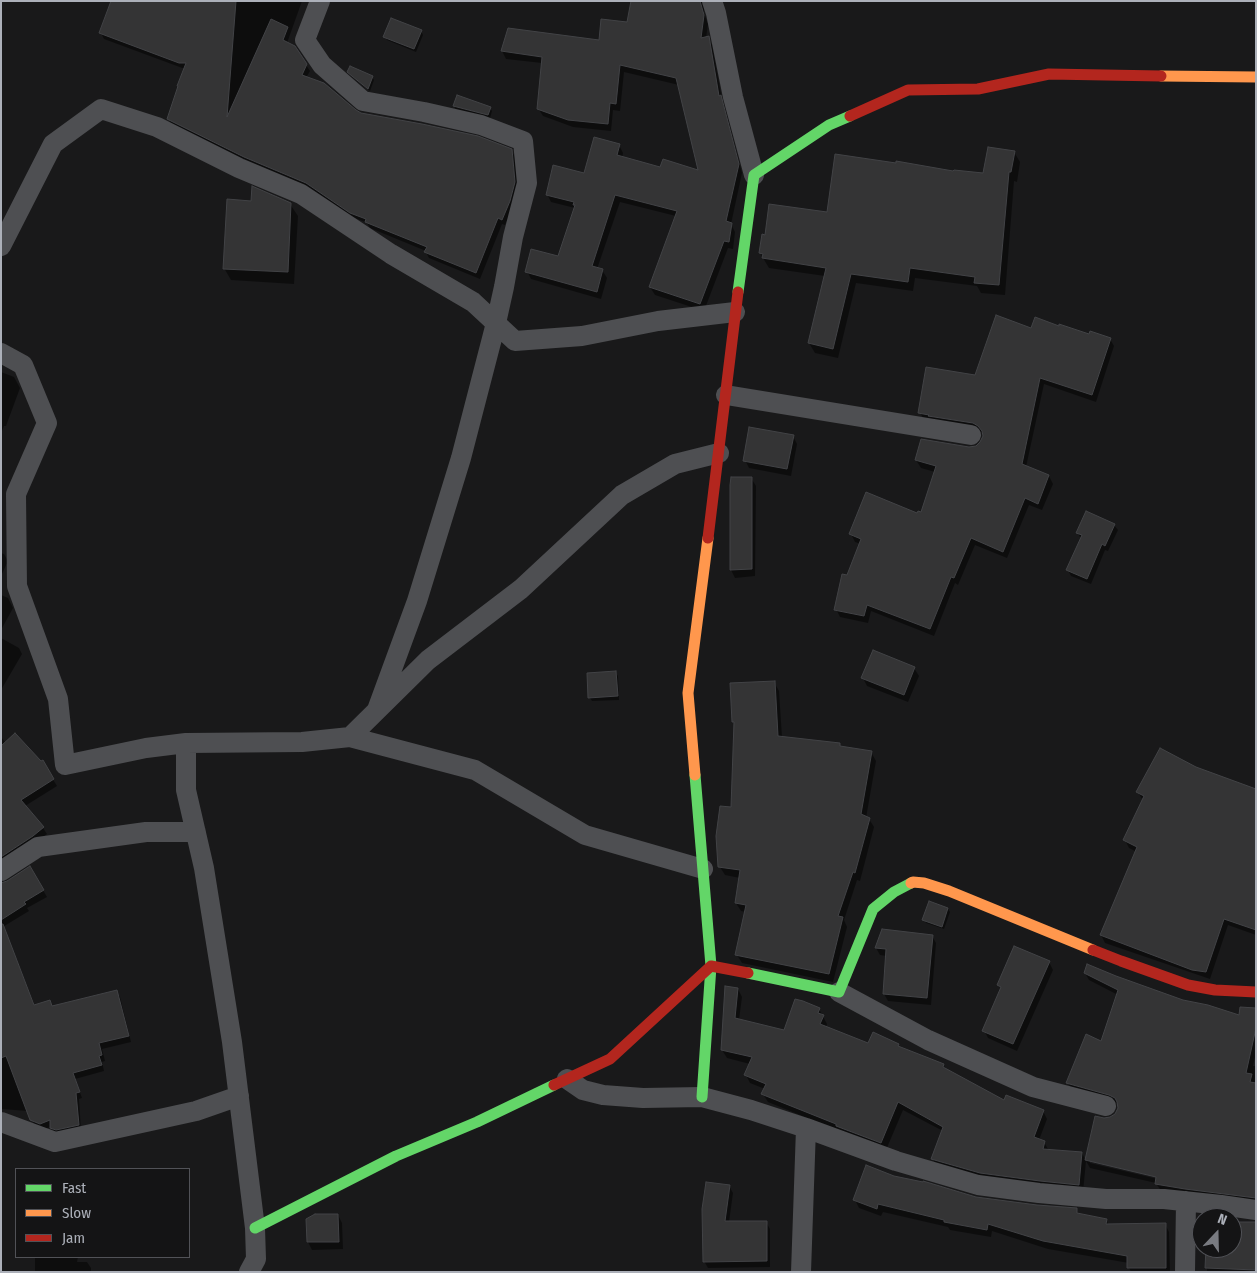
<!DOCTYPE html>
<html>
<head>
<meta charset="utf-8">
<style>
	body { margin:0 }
	#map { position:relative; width:1257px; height:1273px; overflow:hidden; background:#19191a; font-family:"Fira Sans Condensed",sans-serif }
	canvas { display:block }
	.frame { position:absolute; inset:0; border:2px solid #acb0b9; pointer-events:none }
	.legend { position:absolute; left:15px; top:1168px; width:175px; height:90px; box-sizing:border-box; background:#141415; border:1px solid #515257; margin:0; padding:6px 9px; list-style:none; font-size:15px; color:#acb0b9 }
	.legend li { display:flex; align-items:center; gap:10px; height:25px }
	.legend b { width:25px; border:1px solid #515257 }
	.north { position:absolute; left:1192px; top:1208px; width:50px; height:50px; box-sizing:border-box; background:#141415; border:1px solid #515257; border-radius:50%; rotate:21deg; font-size:14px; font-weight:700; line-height:20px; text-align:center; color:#acb0b9 }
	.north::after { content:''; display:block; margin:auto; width:18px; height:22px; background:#797b81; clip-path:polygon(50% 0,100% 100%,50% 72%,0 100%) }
</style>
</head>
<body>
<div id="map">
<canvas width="1257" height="1273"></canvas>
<div class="frame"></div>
<ul class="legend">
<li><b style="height:6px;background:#63d668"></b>Fast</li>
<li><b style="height:6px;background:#ff974d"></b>Slow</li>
<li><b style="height:6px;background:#b3261e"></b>Jam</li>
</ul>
<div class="north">N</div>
</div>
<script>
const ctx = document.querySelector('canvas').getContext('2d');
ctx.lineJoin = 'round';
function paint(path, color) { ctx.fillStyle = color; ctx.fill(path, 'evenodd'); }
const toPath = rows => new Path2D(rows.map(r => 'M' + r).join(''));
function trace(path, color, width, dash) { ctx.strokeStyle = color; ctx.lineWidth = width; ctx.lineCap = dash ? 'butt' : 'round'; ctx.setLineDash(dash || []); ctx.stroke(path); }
paint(toPath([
	[113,1,302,1,287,43,306,65,310,71,306,78,360,114,511,150,515,157,518,189,513,207,505,225,502,224,480,279,429,258,426,252,426,251,370,228,367,223,355,218,172,125,168,119,185,69,104,39,101,33],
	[632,1,703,1,704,6,704,13,708,24,706,38,708,38,712,45,722,100,724,104,742,173,731,224,735,232,733,249,728,248,704,311,655,295,650,287,676,216,620,202,597,269,602,270,607,278,601,299,531,279,527,271,559,258,575,208,551,202,547,194,584,175,619,145,623,153,622,158,661,168,699,172,679,85,624,72,620,111,613,110,611,131,573,127,543,116,538,108,542,63,506,59,502,51,509,30,600,41,628,24],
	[421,31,423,35,416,52,387,40,385,37],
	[351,75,372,77,374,80,370,91],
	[454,106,490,108,492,111,490,118,456,110],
	[1014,152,1020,162,1017,182,1014,181,1005,295,981,293,977,286,915,278,913,291,856,283,838,358,815,353,809,343,825,276,769,268,760,253,766,237,828,213,955,173,984,175],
	[290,204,298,216,294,284,231,280,224,268],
	[1060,327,1110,339,1114,346,1096,402,1044,384,1026,467,1049,476,1053,484,1042,510,1029,505,1007,558,975,545,958,585,955,583,934,636,871,611,868,623,840,617,836,609,861,544,855,542,851,534,922,514,935,472,921,468,916,460,976,447,984,438,983,433,979,431,924,420,920,412,976,377,1032,329],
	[1,372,14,377,20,388,6,426,4,426,1,433],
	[793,436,797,444,791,476,749,468,745,460],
	[751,478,756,486,755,576,735,578,731,570],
	[1114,525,1118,530,1108,551,1105,550,1091,584,1071,576,1068,570,1081,539,1078,533],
	[1,553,4,554,8,561,1,576],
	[1,595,8,598,13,608,1,630],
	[1,638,19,648,22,654,1,690],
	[914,668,919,676,908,702,867,686,863,678],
	[616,673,618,676,619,700,592,701,590,698],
	[774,682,779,691,782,737,839,744,841,747,871,752,876,761,866,818,869,819,874,827,860,881,857,880,844,920,847,927,833,982,742,963,737,955,746,912,741,911,736,903,740,878,725,875,720,867,732,809,735,725,733,722],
	[1,737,6,743,41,763,42,762,57,786,25,806,43,828,47,834,36,843,1,865],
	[1195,769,1256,790,1256,935,1228,925,1210,979,1105,943,1101,935,1137,852,1129,848,1125,840,1144,800,1142,799,1138,792],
	[30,868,47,897,27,908,29,911,1,928,1,884],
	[948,909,950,912,944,929,926,923,924,920],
	[932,936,936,943,931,1005,888,1001,884,994,887,956,880,955,876,948],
	[13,954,17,960,35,1006,50,1002,53,1007,116,991,120,997,131,1042,102,1049,105,1061,102,1062,104,1071,75,1079,82,1098,79,1099,81,1131,55,1133,51,1127,44,1129,35,1126,28,1111,1,1109,1,958],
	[1049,962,1053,970,1017,1051,988,1038,984,1030,1001,990,999,985],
	[1085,973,1239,1017,1256,1017,1256,1053,1253,1066,1256,1066,1256,1205,1161,1191,1156,1183,1090,1168,1086,1161,1083,1192,1046,1189,937,1167,933,1159,943,1131,903,1110,886,1150,768,1102,763,1094,765,1089,750,1083,746,1075,750,1064,727,1058,722,1050,738,989,742,997,739,1020,785,1031,819,1009,827,1024,826,1027,869,1045,898,1045,899,1048,943,1065,947,1070,1005,1102,1043,1111,1047,1119,1039,1140,1044,1142,1049,1151,1082,1153,1086,1161,1096,1117,1103,1119,1110,1118,1116,1115,1119,1109,1119,1104,1115,1102,1072,1090,1068,1083,1102,1042,1118,995,1089,980],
	[1090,1160,1162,1178,1162,1180,1090,1163],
	[894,1177,976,1198,1037,1206,1076,1210,1080,1215,1106,1220,1109,1225,1165,1224,1169,1232,1170,1272,1131,1272,1129,1268,1129,1263,1048,1249,992,1231,991,1237,950,1230,948,1227,883,1212,881,1216,859,1208,855,1200],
	[729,1186,733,1193,729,1222,766,1222,770,1229,770,1267,708,1268,704,1261],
	[338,1215,342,1223,343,1249,312,1250,308,1242],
	[1256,1222,1256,1272,1207,1272,1207,1248,1232,1248,1232,1223],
	[35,1257,78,1257,77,1262,87,1262,91,1268,91,1272,35,1272]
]), '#0007');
const building = toPath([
	[111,1,236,1,227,117,271,19,288,27,283,40,295,46,307,64,302,75,324,83,356,110,361,113,422,124,478,136,512,149,515,182,510,201,502,220,498,218,476,273,424,252,427,247,365,222,366,219,350,213,306,183,244,157,167,119,178,86,177,86,186,63,179,63,99,33,111,1],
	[631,1,700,1,704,15,701,38,709,36,719,96,721,95,739,164,726,221,732,223,729,242,724,241,700,304,649,287,677,211,615,195,592,266,603,269,597,292,525,272,531,249,558,256,575,205,573,205,574,202,546,195,553,165,584,173,594,137,620,144,617,155,660,167,663,159,698,170,676,78,620,65,616,104,610,103,608,124,568,120,537,109,542,57,501,51,508,28,599,40,601,19,627,22,631,1],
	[391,18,422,30,414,49,383,37,391,18],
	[350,66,373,76,368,89,347,72,350,66],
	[457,95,491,107,488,115,453,106,457,95],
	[988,147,1015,151,1011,172,1009,172,999,285,974,283,975,277,910,268,908,282,851,274,833,349,808,343,826,268,762,258,763,254,759,253,762,234,765,235,769,204,827,212,835,154,896,163,896,161,953,171,954,170,983,173,988,147],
	[252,186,291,203,288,272,223,269,227,199,251,201,252,186],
	[996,315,1031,328,1035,317,1059,326,1059,324,1089,334,1090,331,1111,338,1092,395,1040,378,1022,464,1049,475,1038,504,1025,498,1003,552,971,538,954,578,951,577,930,629,867,605,864,616,834,610,842,574,847,575,861,539,849,534,866,492,917,513,918,511,921,512,936,466,915,460,921,439,969,447,976,446,980,442,983,436,982,431,978,426,973,423,928,416,929,415,918,413,926,367,975,375,996,315],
	[749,427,794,435,787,469,743,461,749,427],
	[731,477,752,477,752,569,730,570,730,485,731,477],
	[1086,511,1115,524,1105,546,1102,544,1087,579,1066,570,1082,535,1076,533,1086,511],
	[873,650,915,667,904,695,861,678,873,650],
	[616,671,618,696,588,698,587,673,616,671],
	[775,681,778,736,840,743,840,746,872,751,861,814,870,818,855,873,853,872,838,916,843,917,829,974,735,955,746,905,735,903,740,870,718,867,716,836,720,806,731,807,734,722,732,722,730,683,775,681],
	[15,733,41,761,43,760,54,779,21,800,44,827,33,836,1,857,1,746,15,733],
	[1160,748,1196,767,1256,789,1256,930,1224,919,1206,972,1192,970,1100,935,1137,847,1123,840,1144,796,1136,792,1160,748],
	[30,866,44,890,24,902,26,904,1,920,1,883,7,881,30,866],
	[929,901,948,908,942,927,922,920,929,901],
	[1,924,3,924,34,1005,50,1000,52,1006,117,990,129,1036,99,1043,102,1055,99,1056,102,1065,73,1073,80,1092,76,1093,79,1125,56,1130,50,1128,50,1120,40,1124,30,1120,6,1056,1,1058,1,924],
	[882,929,933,935,927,998,883,994,886,949,875,948,882,929],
	[1014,946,1050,961,1013,1044,982,1031,1001,987,997,985,1014,946],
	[1087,964,1116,976,1183,1000,1208,1005,1239,1015,1240,1007,1256,1008,1256,1028,1246,1073,1252,1074,1250,1082,1256,1083,1256,1198,1185,1189,1155,1184,1156,1177,1085,1160,1095,1116,1104,1118,1110,1117,1115,1114,1118,1108,1117,1102,1115,1098,1109,1095,1066,1083,1086,1034,1101,1041,1118,990,1084,973,1087,964],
	[725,986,738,988,735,1018,784,1030,795,999,803,1001,820,1008,818,1013,824,1015,820,1024,868,1043,873,1032,899,1044,898,1046,944,1064,943,1067,1004,1100,1006,1095,1044,1110,1034,1137,1045,1141,1043,1149,1082,1152,1079,1185,1040,1181,980,1173,931,1159,943,1127,898,1102,881,1143,836,1126,836,1124,761,1094,766,1084,744,1075,752,1057,721,1050,725,986],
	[866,1165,894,1176,923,1182,923,1181,976,1197,1037,1205,1077,1208,1077,1213,1107,1219,1106,1224,1166,1223,1166,1268,1127,1268,1127,1256,1043,1241,988,1224,987,1230,944,1222,944,1220,878,1204,877,1209,853,1200,866,1165],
	[706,1182,730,1185,725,1221,767,1221,767,1261,703,1262,702,1209,706,1182],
	[315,1214,338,1214,339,1242,307,1242,306,1219,315,1214],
	[1232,1222,1256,1222,1256,1270,1205,1268,1206,1248,1232,1248,1232,1222]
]);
paint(building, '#343435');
trace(building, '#424346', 1);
trace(toPath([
	[320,1,305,40,322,65,363,101,424,112,481,125,523,141,527,183,513,237,504,287,496,323,461,458,417,601,377,710],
	[712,1,716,13,733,97,754,175],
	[1,246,53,144,101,109,157,127,239,168,301,194,391,254,473,302,515,341,582,336,658,321,735,312],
	[1,353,23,365,47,423,16,494,17,586,58,699,65,765,146,748,186,743,302,742,350,737,475,770,585,835,703,869],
	[726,395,971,435],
	[350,737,428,660,521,589,622,495,675,464,719,453],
	[186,743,186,790,204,868,232,1042,255,1228,256,1259,249,1272],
	[1,871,38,847,146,832,196,832],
	[839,992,928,1040,1033,1087,1106,1106],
	[567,1079,583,1090,603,1095,643,1098,702,1097,751,1110,806,1128,896,1161,978,1185,1039,1193,1106,1199,1164,1199,1221,1205,1256,1210],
	[1,1122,55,1142,196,1111,239,1096],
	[801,1272,806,1128],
	[1185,1272,1186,1201]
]), '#4e4f52', 20);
trace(toPath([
	[738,292,754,175,829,125,850,116],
	[695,775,711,966,702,1097],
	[748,973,839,992,873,909,894,892,911,883],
	[255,1228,396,1156,477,1122,554,1085]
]), '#63d668', 11);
trace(toPath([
	[1161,76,1256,77],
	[695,775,688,693,708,538],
	[911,883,913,882,924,883,949,891,1093,950]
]), '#ff974d', 11);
trace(toPath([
	[850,116,908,90,978,89,1049,74,1161,76],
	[708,538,738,292],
	[1093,950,1121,961,1188,985,1215,990,1256,992],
	[554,1085,610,1059,711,966,748,973]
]), '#b3261e', 11);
</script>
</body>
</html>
